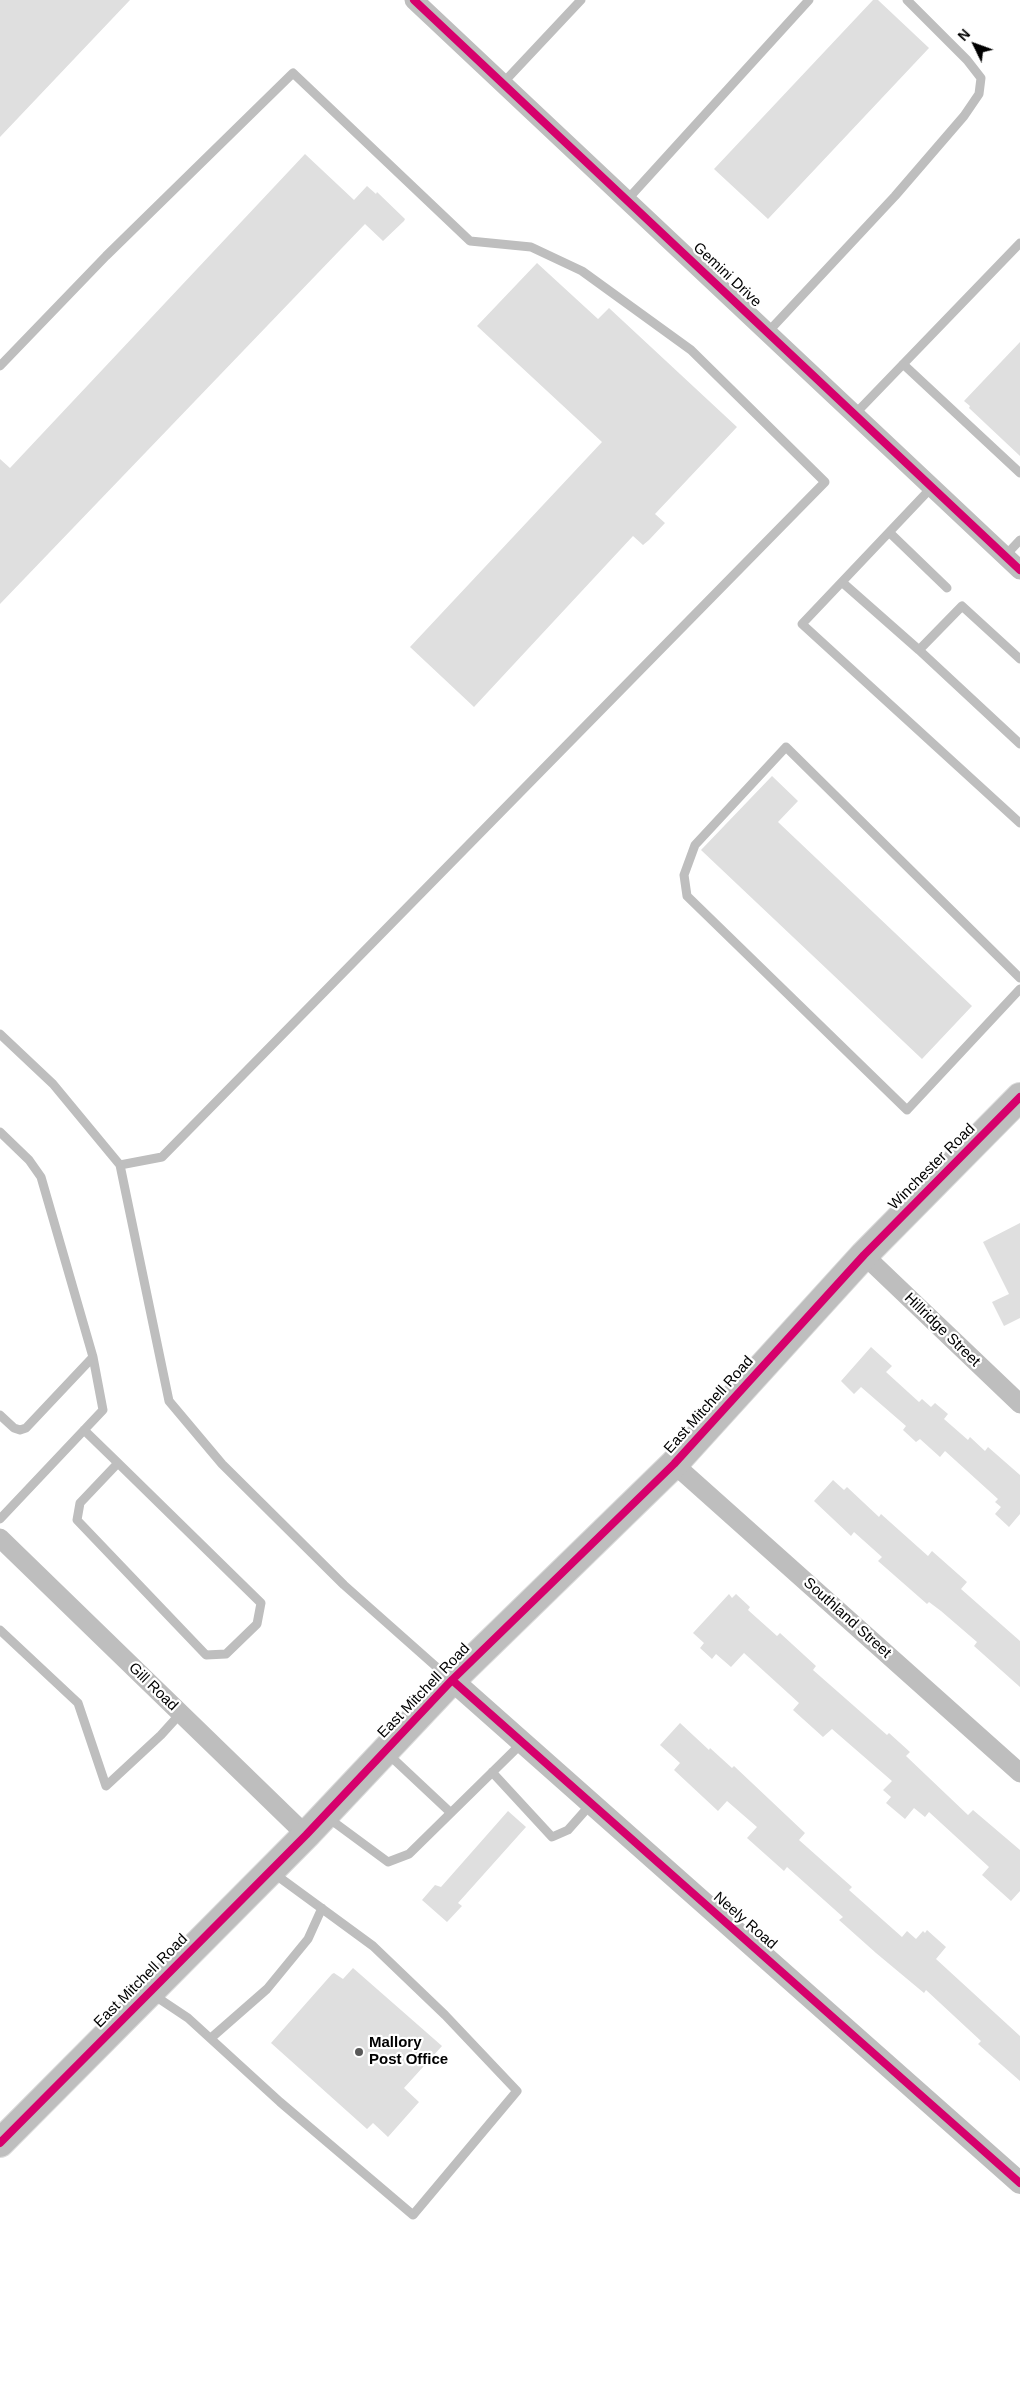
<!DOCTYPE html>
<html>
<head>
<meta charset="utf-8">
<style>
	body { margin:0 }
	#map { position:relative; width:1020px; height:2402px; overflow:hidden; background:#fff; font-family:Arial,sans-serif }
	canvas { display:block }
	.north { position:absolute; left:950px; top:20px; width:50px; height:50px; -webkit-text-stroke:4px #fff; paint-order:stroke; rotate:312deg; font-size:14px; font-weight:700; line-height:20px; text-align:center; color:#000 }
	.north::after { content:''; display:block; margin:auto; width:18px; height:22px; background:#000; clip-path:polygon(50% 0,100% 100%,50% 72%,0 100%) }
</style>
</head>
<body>
<div id="map">
<canvas width="1020" height="2402"></canvas>
<div class="north">N</div>
</div>
<script>
const ctx = document.querySelector('canvas').getContext('2d');
ctx.lineJoin = 'round';
function paint(path, color) { ctx.fillStyle = color; ctx.fill(path, 'evenodd'); }
const toPath = rows => new Path2D(rows.map(r => 'M' + r).join(''));
function trace(path, color, width, dash) { ctx.strokeStyle = color; ctx.lineWidth = width; ctx.lineCap = dash ? 'butt' : 'round'; ctx.setLineDash(dash || []); ctx.stroke(path); }
function drawText(font, color, halo, rows, align = 'center') {
  ctx.font = font + ' Arial,sans-serif'; ctx.lineWidth = 4.5; ctx.setLineDash([]); ctx.textBaseline = 'middle'; ctx.strokeStyle = halo; ctx.fillStyle = color; for (const [text, x, y, turn = 0] of rows) {
    ctx.save(); ctx.translate(x, y); ctx.rotate((+turn || 0) * Math.PI / 180); ctx.textAlign = isNaN(turn) ? turn : align; if (halo) ctx.strokeText(text, 0, 0); ctx.fillText(text, 0, 0); ctx.restore();
  }
}
paint(toPath([
	[0,0,130,0,0,137],
	[873,0,878,0,929,48,768,219,714,169],
	[305,154,354,200,367,186,376,194,377,192,405,219,404,221,383,241,365,224,0,604,0,459,10,468],
	[537,263,598,319,609,308,737,427,655,514,665,523,649,540,643,545,633,536,474,707,410,647,602,442,477,326],
	[1020,342,1020,456,969,408,970,406,964,401],
	[772,776,798,801,778,822,972,1006,922,1059,701,850],
	[1020,1223,1020,1318,1004,1326,992,1302,1009,1294,983,1242],
	[871,1347,892,1366,886,1372,919,1402,922,1399,931,1407,935,1403,948,1414,944,1419,968,1440,970,1437,985,1451,988,1447,1020,1475,1020,1514,1009,1527,995,1514,1001,1507,995,1502,998,1499,945,1451,940,1457,920,1439,916,1442,903,1430,906,1426,861,1387,854,1394,841,1381],
	[833,1480,844,1490,847,1487,879,1517,881,1514,928,1556,932,1551,967,1582,961,1589,1020,1641,1020,1687,974,1646,977,1642,941,1611,929,1602,927,1604,878,1561,882,1557,854,1532,851,1536,814,1501],
	[729,1594,732,1598,736,1594,750,1607,748,1610,777,1636,780,1633,816,1666,813,1670,887,1735,889,1733,910,1752,906,1756,968,1815,973,1810,1020,1850,1020,1891,1011,1901,982,1875,989,1867,929,1812,925,1817,914,1808,905,1819,886,1803,891,1797,883,1790,892,1781,832,1729,823,1737,793,1710,799,1703,744,1653,731,1667,716,1654,712,1659,700,1648,704,1643,693,1633],
	[680,1723,709,1750,710,1748,732,1768,734,1766,805,1833,799,1840,852,1887,849,1890,902,1937,907,1931,916,1939,923,1931,925,1933,927,1930,946,1947,936,1959,1020,2036,1020,2081,978,2044,981,2041,926,1990,924,1993,876,1953,839,1920,843,1917,787,1867,784,1871,747,1838,757,1827,727,1801,718,1811,674,1770,680,1763,660,1745],
	[508,1811,526,1827,458,1903,462,1906,447,1922,422,1900,435,1885,441,1887],
	[353,1968,442,2046,404,2088,419,2102,388,2137,373,2123,367,2129,271,2043,332,1974,334,1973,343,1979]
]), '#dfdfdf');
const primary = toPath([
	[0,2143,306,1835,452,1680,674,1464,864,1255,1020,1097]
]);
trace(primary, '#dbdbdb', 30);
trace(toPath([
	[503,83,581,0],
	[627,200,809,0],
	[768,332,895,196,964,116,979,94,981,78,967,60,907,0],
	[903,364,1020,473],
	[0,366,106,256,293,73,470,241,531,247,582,271,691,350,825,482,162,1157,120,1165],
	[855,414,1020,243],
	[932,487,802,624,1020,823],
	[890,533,947,588],
	[1005,556,1020,540],
	[843,583,919,650,962,606,1020,659],
	[919,650,1020,744],
	[1020,978,786,747,695,845,684,875,687,896,907,1110,1020,989],
	[0,1034,53,1084,120,1165,169,1401,222,1464,344,1585,450,1679],
	[0,1132,29,1160,41,1177,93,1357,103,1410,0,1519],
	[0,1415,14,1428,20,1430,26,1428,93,1357],
	[84,1430,118,1463,261,1603,257,1624,226,1654,206,1655,77,1520,80,1503,118,1463],
	[0,1630,78,1703,106,1786,161,1735,180,1714],
	[387,1753,451,1813],
	[492,1772,552,1837,568,1830,591,1804],
	[327,1817,388,1862,409,1854,522,1743],
	[152,1994,188,2018,280,2102,413,2215,517,2091,445,2015,373,1946,272,1872],
	[211,2038,267,1989,308,1939,322,1908]
]), '#bebebe', 9);
trace(toPath([
	[414,0,1020,570],
	[864,1255,1020,1404],
	[674,1464,1020,1773],
	[0,1538,306,1835]
]), '#bebebe', 19);
trace(toPath([
	[452,1680,1020,2183]
]), '#bebebe', 22);
trace(primary, '#bebebe', 28);
trace(toPath([
	[414,0,1020,570],
	[452,1680,1020,2183],
	[0,2143,306,1835,452,1680,674,1464,864,1255,1020,1097]
]), '#d6006c', 8);
for (const [x, y, r, color] of [
	[359,2052,5,"#595959"]
]) { const dot = new Path2D(); dot.arc(x, y, r, 0, 2 * Math.PI); ctx.fillStyle = color; ctx.fill(dot); trace(dot, '#fff', 2); }
drawText('15px', '#000', '#fff', [
	["Gemini Drive",727,275,43],
	["Winchester Road",932,1167,-45],
	["Hillridge Street",942,1330,44],
	["East Mitchell Road",709,1405,-48],
	["Southland Street",847,1618,42],
	["Gill Road",153,1687,44],
	["East Mitchell Road",424,1691,-46],
	["Neely Road",745,1921,41],
	["East Mitchell Road",141,1981,-45]
]);
drawText('bold 15px', '#000', '#fff', [
	["Mallory",369,2043],
	["Post Office",369,2060]
], 'left');
</script>
</body>
</html>
